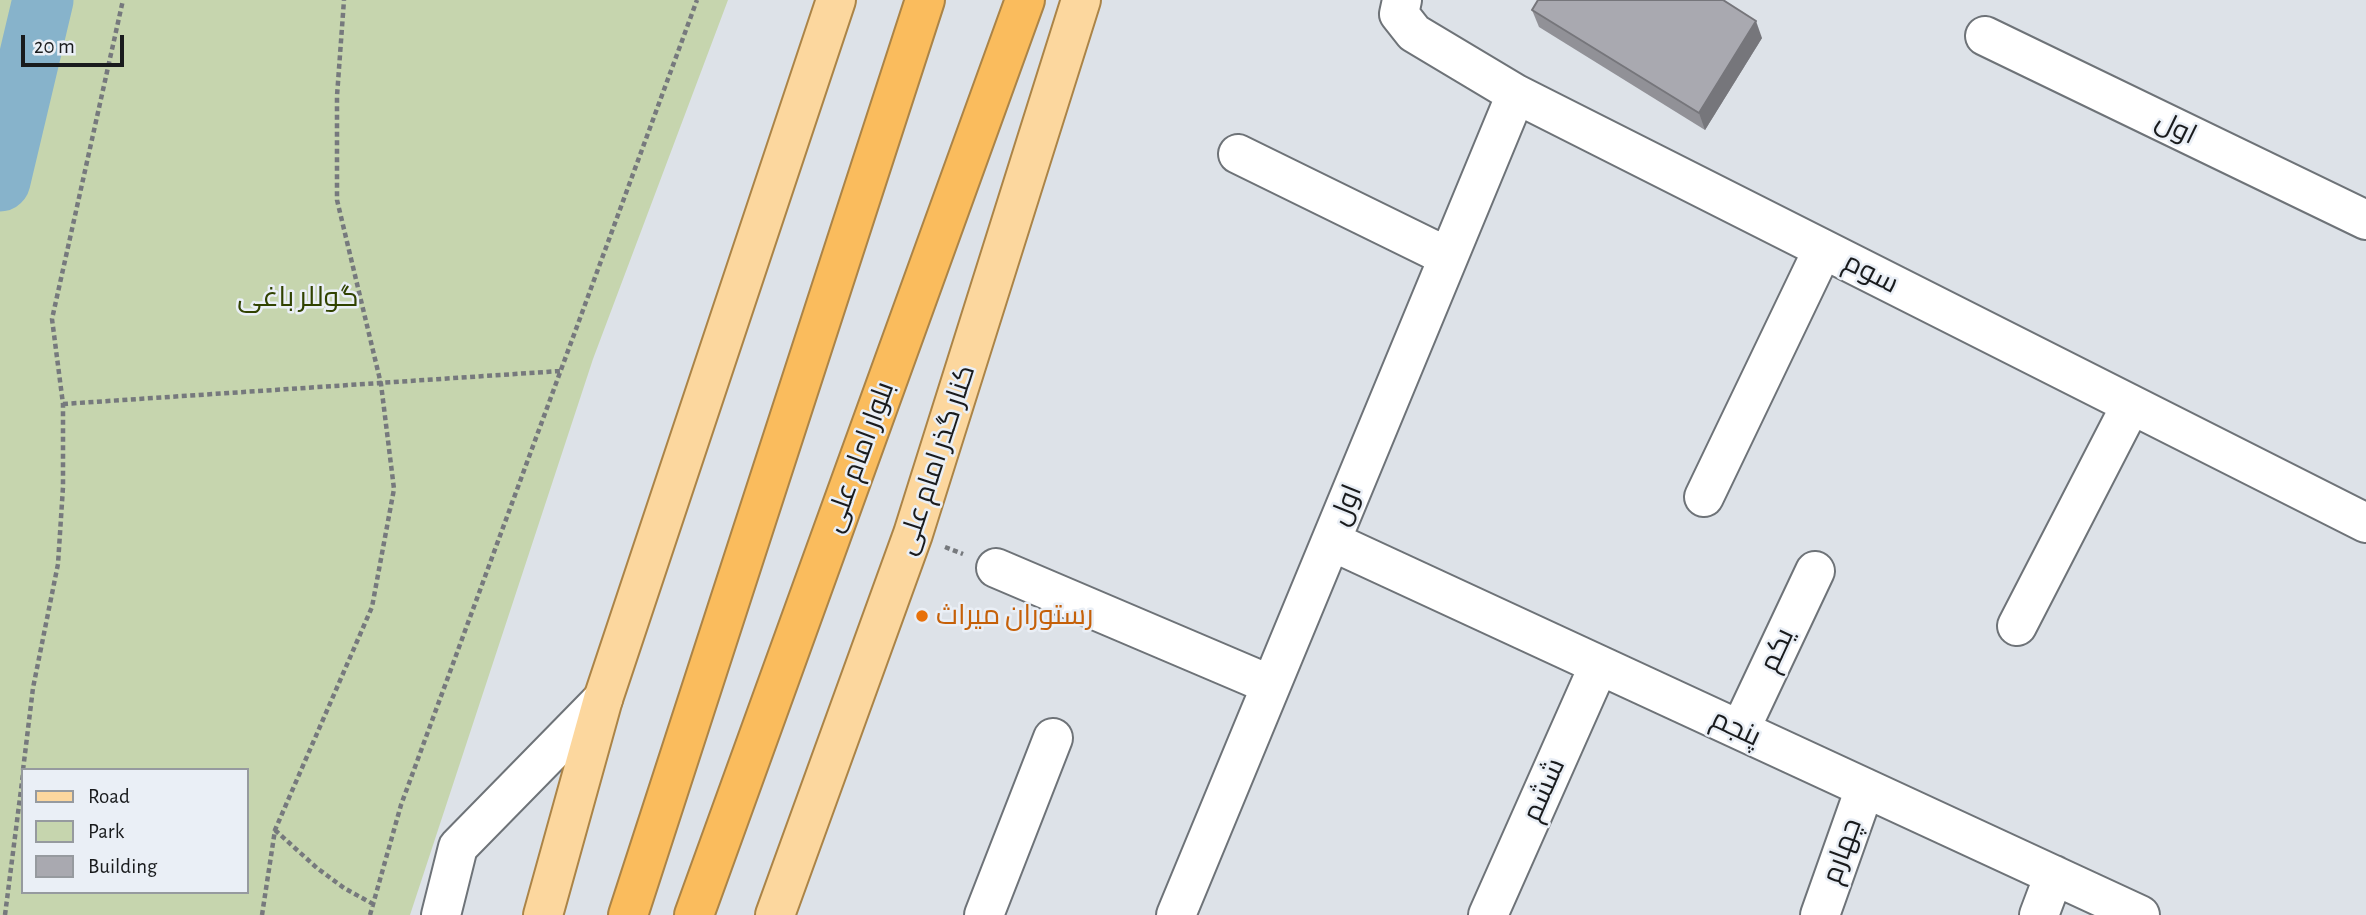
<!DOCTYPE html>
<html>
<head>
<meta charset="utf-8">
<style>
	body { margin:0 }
	#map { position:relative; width:2366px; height:915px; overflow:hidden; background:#dde2e8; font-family:"Alegreya Sans",sans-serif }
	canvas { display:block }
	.legend { position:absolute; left:21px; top:768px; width:228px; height:126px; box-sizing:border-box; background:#eaeff6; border:2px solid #969a9f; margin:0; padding:9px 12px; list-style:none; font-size:21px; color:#191b1d }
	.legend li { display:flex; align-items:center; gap:14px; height:35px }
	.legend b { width:35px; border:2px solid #969a9f }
	.scale { position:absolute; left:21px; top:35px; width:103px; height:32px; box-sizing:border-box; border:4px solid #191b1d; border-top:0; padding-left:9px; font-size:21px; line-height:24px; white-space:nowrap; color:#191b1d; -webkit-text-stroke:5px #eaeff6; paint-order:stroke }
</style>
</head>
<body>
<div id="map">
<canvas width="2366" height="915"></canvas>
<ul class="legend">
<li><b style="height:9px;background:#fcd79e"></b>Road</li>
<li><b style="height:19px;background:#c6d5ae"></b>Park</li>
<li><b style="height:19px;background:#a9a9b0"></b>Building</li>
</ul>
<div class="scale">20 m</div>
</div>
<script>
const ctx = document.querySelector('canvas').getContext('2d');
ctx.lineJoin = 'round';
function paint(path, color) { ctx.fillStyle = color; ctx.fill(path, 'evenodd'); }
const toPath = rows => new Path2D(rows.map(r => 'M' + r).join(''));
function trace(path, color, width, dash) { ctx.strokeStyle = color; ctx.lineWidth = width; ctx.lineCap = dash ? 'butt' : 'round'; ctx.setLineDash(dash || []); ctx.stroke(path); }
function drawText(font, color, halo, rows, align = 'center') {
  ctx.font = font + ' "Alegreya Sans",Cairo,sans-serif'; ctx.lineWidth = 5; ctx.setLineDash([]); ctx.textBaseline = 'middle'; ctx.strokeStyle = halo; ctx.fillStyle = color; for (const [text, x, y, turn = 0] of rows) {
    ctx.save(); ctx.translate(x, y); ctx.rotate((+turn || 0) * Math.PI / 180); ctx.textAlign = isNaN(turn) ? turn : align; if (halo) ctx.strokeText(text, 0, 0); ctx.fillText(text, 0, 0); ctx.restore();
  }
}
paint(toPath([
	[0,0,728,0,593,359,410,915,0,915],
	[23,770,247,770,247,892,23,892]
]), '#c6d5ae');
trace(toPath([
	[0,181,43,0]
]), '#87b3cb', 61);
const minor = toPath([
	[1402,0,1399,14,1414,33,1516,94,2366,523],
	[1985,36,2366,220],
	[1238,154,1448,257],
	[1704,497,1823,249],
	[1331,541,2140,915],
	[996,568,1271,685],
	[2017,626,2131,405],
	[1740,730,1815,571],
	[441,915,458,847,603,699],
	[984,915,1053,738],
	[1176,915,1516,94],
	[1488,915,1599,665],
	[1820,915,1865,788],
	[2039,915,2054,875]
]);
const major = toPath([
	[543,915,603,699,836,0],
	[775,915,913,534,1081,0]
]);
const highway = toPath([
	[628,915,925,0],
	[694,915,1025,0]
]);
trace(minor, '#6e7378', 42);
trace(major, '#ab8447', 42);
trace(highway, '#ab8447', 42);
trace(toPath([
	[63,404,560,371],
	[945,547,963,554],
	[23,770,33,688,58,564,63,487,63,404,52,319,123,0],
	[275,830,317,868,344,888,373,904],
	[5,915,23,774],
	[262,915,275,830,372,607,394,489,381,384,337,200,337,96,344,0],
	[370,915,401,805,697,0]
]), '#76797d', 4.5, [5, 3.5]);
trace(minor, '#fff', 38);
trace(major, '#fcd79e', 38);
trace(highway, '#fabc5d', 38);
paint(toPath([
	[1532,10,1762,38,1705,130,1539,27]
]), '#919197');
paint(toPath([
	[1756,21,1762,38,1705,130,1699,113]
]), '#76767b');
const building = toPath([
	[1538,0,1723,0,1756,21,1699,113,1532,10,1538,0]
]);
paint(building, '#a9a9b0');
trace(building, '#76767b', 2);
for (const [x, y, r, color] of [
	[922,616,7,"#e8710a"]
]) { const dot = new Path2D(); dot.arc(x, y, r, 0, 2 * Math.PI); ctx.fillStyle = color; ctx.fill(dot); trace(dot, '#eaeff6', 2.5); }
drawText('28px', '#191b1d', '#eaeff6', [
	["اول",2176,128,26],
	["سوم",1871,273,27],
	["بلوار امام علی",859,457,-70],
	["کنار گذر امام علی",936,460,-72],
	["اول",1346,505,-68],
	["یکم",1777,650,-65],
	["پنجم",1736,728,25],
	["ششم",1544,790,-66],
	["چهارم",1842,851,-70]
]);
drawText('28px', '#304200', '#eaeff6', [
	["گوللر باغی",298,298]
]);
drawText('28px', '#c56008', '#eaeff6', [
	["رستوران میراث",936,616]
], 'left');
</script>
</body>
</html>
